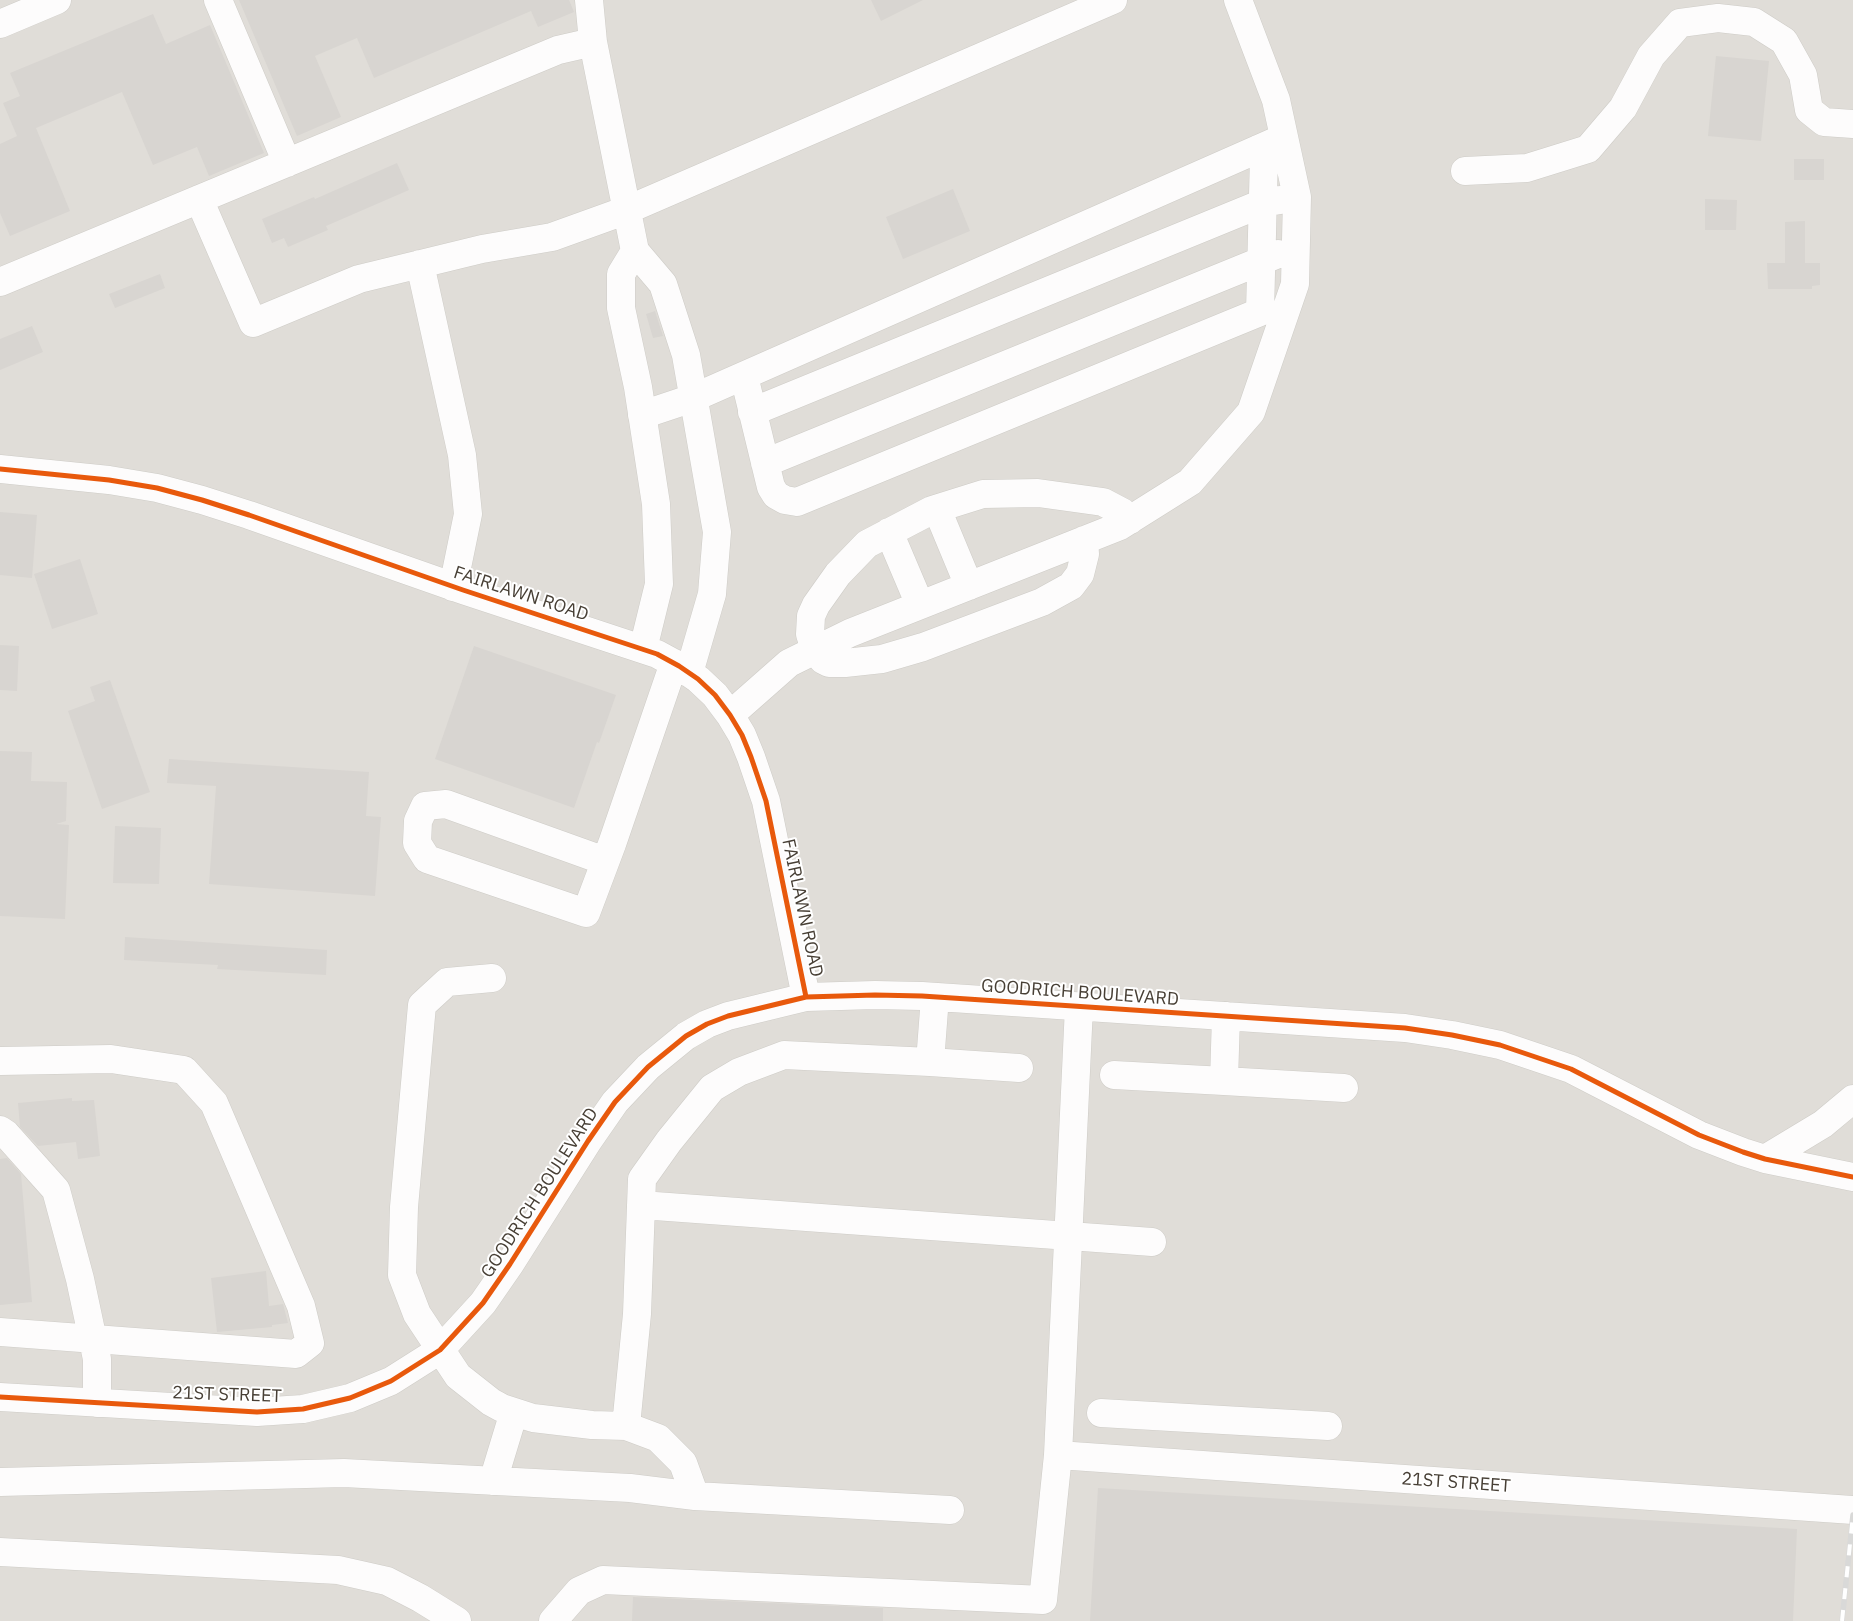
<!DOCTYPE html>
<html>
<head>
<meta charset="utf-8">
<style>
	body { margin:0 }
	canvas { display:block; background:#f0eeea }
</style>
</head>
<body>
<canvas width="1853" height="1621"></canvas>
<script>
const ctx = document.querySelector('canvas').getContext('2d');
ctx.lineJoin = 'round';
function paint(path, color) { ctx.fillStyle = color; ctx.fill(path, 'evenodd'); }
const toPath = rows => new Path2D(rows.map(r => 'M' + r).join(''));
function trace(path, color, width, dash) { ctx.strokeStyle = color; ctx.lineWidth = width; ctx.lineCap = dash ? 'butt' : 'round'; ctx.setLineDash(dash || []); ctx.stroke(path); }
function drawText(font, color, halo, rows, align = 'center') {
  ctx.font = font + ' "IBM Plex Sans",sans-serif'; ctx.lineWidth = 4; ctx.setLineDash([]); ctx.textBaseline = 'middle'; ctx.strokeStyle = halo; ctx.fillStyle = color; for (const [text, x, y, turn = 0] of rows) {
    ctx.save(); ctx.translate(x, y); ctx.rotate((+turn || 0) * Math.PI / 180); ctx.textAlign = isNaN(turn) ? turn : align; if (halo) ctx.strokeText(text, 0, 0); ctx.fillText(text, 0, 0); ctx.restore();
  }
}
paint(toPath([
	[0,0,1853,0,1853,1621,0,1621]
]), '#e0ddd8');
paint(toPath([
	[239,0,569,0,574,12,538,27,531,11,374,78,357,38,315,56,341,117,297,136],
	[871,0,923,0,881,21],
	[153,14,166,44,210,25,264,153,209,176,197,147,153,165,122,92,36,128,70,211,10,236,0,213,0,144,17,136,3,103,20,96,10,73],
	[1716,56,1769,61,1761,141,1708,136],
	[1794,159,1824,159,1824,180,1794,180],
	[397,163,409,190,326,226,328,230,288,247,284,238,272,243,262,219,314,197,315,199],
	[953,189,970,231,903,259,886,217],
	[1705,199,1737,200,1736,230,1705,230],
	[1805,221,1805,263,1820,263,1820,285,1812,286,1812,289,1768,289,1767,263,1785,263,1785,222],
	[160,274,165,288,115,308,109,294],
	[655,311,663,336,653,338,646,314],
	[32,326,43,352,0,370,0,339],
	[0,512,37,515,32,578,0,575],
	[80,559,98,614,52,629,34,574],
	[0,645,19,646,17,691,0,690],
	[474,646,616,695,599,743,597,742,574,808,435,759],
	[110,680,150,792,102,809,68,711,95,701,90,687],
	[0,751,32,752,31,781,67,782,66,821,56,824,69,825,65,919,0,916],
	[169,759,369,772,366,816,381,817,375,896,209,884,216,786,167,783],
	[115,826,161,828,159,884,113,883],
	[125,937,327,950,326,975,217,969,218,965,124,960],
	[72,1098,72,1101,94,1100,100,1156,78,1159,76,1142,38,1146,20,1127,18,1103],
	[7,1158,21,1174,32,1302,0,1305,0,1159],
	[266,1271,269,1306,283,1304,288,1323,272,1325,272,1327,217,1332,211,1278],
	[1098,1488,1797,1529,1793,1621,1090,1621],
	[633,1597,883,1608,883,1621,632,1621]
]), '#d8d5d1');
const minor = toPath([
	[218,0,287,163],
	[589,0,593,42,635,251],
	[0,24,57,0],
	[1465,171,1527,168,1588,149,1623,108,1651,56,1680,23,1718,18,1754,22,1784,41,1803,75,1809,110,1824,122,1853,124],
	[199,199,253,323,359,279,482,249,552,237,627,210,1113,0],
	[420,264,462,455,468,514,453,587],
	[0,282,558,50,593,42],
	[744,376,771,487,776,495,785,500,797,502,1260,312,1264,156,1258,149],
	[752,412,1263,203,1280,200],
	[642,415,693,398,1274,142],
	[765,463,1278,254],
	[0,469,109,480,157,488,202,500,249,515,463,590,657,654,679,666,698,679,715,695,730,715,742,735,751,757,766,801,806,997],
	[937,509,969,586],
	[889,532,920,605],
	[1084,540,1085,554,1080,574,1071,586,1042,602,923,647,882,659,845,663,829,663,823,660,815,650,810,634,811,616,816,605,838,574,867,544,932,510,983,494,1038,493,1103,502,1122,512,1130,520],
	[643,649,659,584,656,504,638,387,621,308,621,274,635,251,663,284,686,355,717,532,712,594,689,673],
	[730,715,789,663,850,633,1120,526,1190,482,1251,412,1295,284,1297,197,1276,100,1238,0],
	[605,861,446,804,425,806,418,821,417,843,427,859,586,913,612,844,674,663],
	[492,978,447,982,422,1005,404,1207,402,1275,417,1314,458,1376,491,1402,502,1408,533,1418,592,1425,626,1426,637,1314,642,1179,669,1141,712,1088,739,1072,784,1055,930,1062,935,997],
	[0,1061,111,1059,184,1070,214,1103,301,1306,310,1343,296,1354,0,1332],
	[930,1062,1019,1068],
	[1114,1075,1224,1081,1226,1016],
	[1224,1081,1344,1088],
	[0,1130,6,1134,56,1190,80,1279,97,1359,97,1403],
	[1765,1159,1823,1124,1853,1099],
	[641,1205,1152,1242],
	[0,1397,257,1412,303,1409,350,1398,391,1381,440,1350,483,1303,510,1264,588,1141,615,1102,648,1067,686,1036,707,1024,728,1016,806,997,875,995,922,996,1405,1028,1452,1035,1500,1045,1571,1069,1699,1135,1743,1152,1765,1159,1853,1177],
	[1101,1413,1328,1426],
	[626,1426,658,1438,683,1463,695,1496,950,1510],
	[1058,1455,1853,1510],
	[493,1481,514,1412],
	[0,1482,344,1473,630,1488,695,1496],
	[0,1552,338,1570,387,1581,420,1598,457,1621],
	[553,1621,579,1591,603,1580,1043,1600,1058,1455,1079,1007]
]);
trace(minor, '#ceccc7', 29);
trace(minor, '#fdfcfc', 28);
const rail = toPath([
	[1842,1621,1853,1515]
]);
trace(rail, '#d9d9d8', 5.5);
trace(rail, '#fff', 4, [11]);
trace(toPath([
	[0,469,109,480,157,488,202,500,249,515,463,590,657,654,679,666,698,679,715,695,730,715,742,735,751,757,766,801,806,997],
	[0,1397,257,1412,303,1409,350,1398,391,1381,440,1350,483,1303,510,1264,588,1141,615,1102,648,1067,686,1036,707,1024,728,1016,806,997,875,995,922,996,1405,1028,1452,1035,1500,1045,1571,1069,1699,1135,1743,1152,1765,1159,1853,1177]
]), '#e8590c', 5);
drawText('18px', '#473f35', '#fff', [
	["FAIRLAWN ROAD",521,594,18],
	["FAIRLAWN ROAD",802,908,78],
	["GOODRICH BOULEVARD",1080,993,4],
	["GOODRICH BOULEVARD",540,1193,-57],
	["21ST STREET",227,1395,2],
	["21ST STREET",1456,1483,4]
]);
</script>
</body>
</html>
